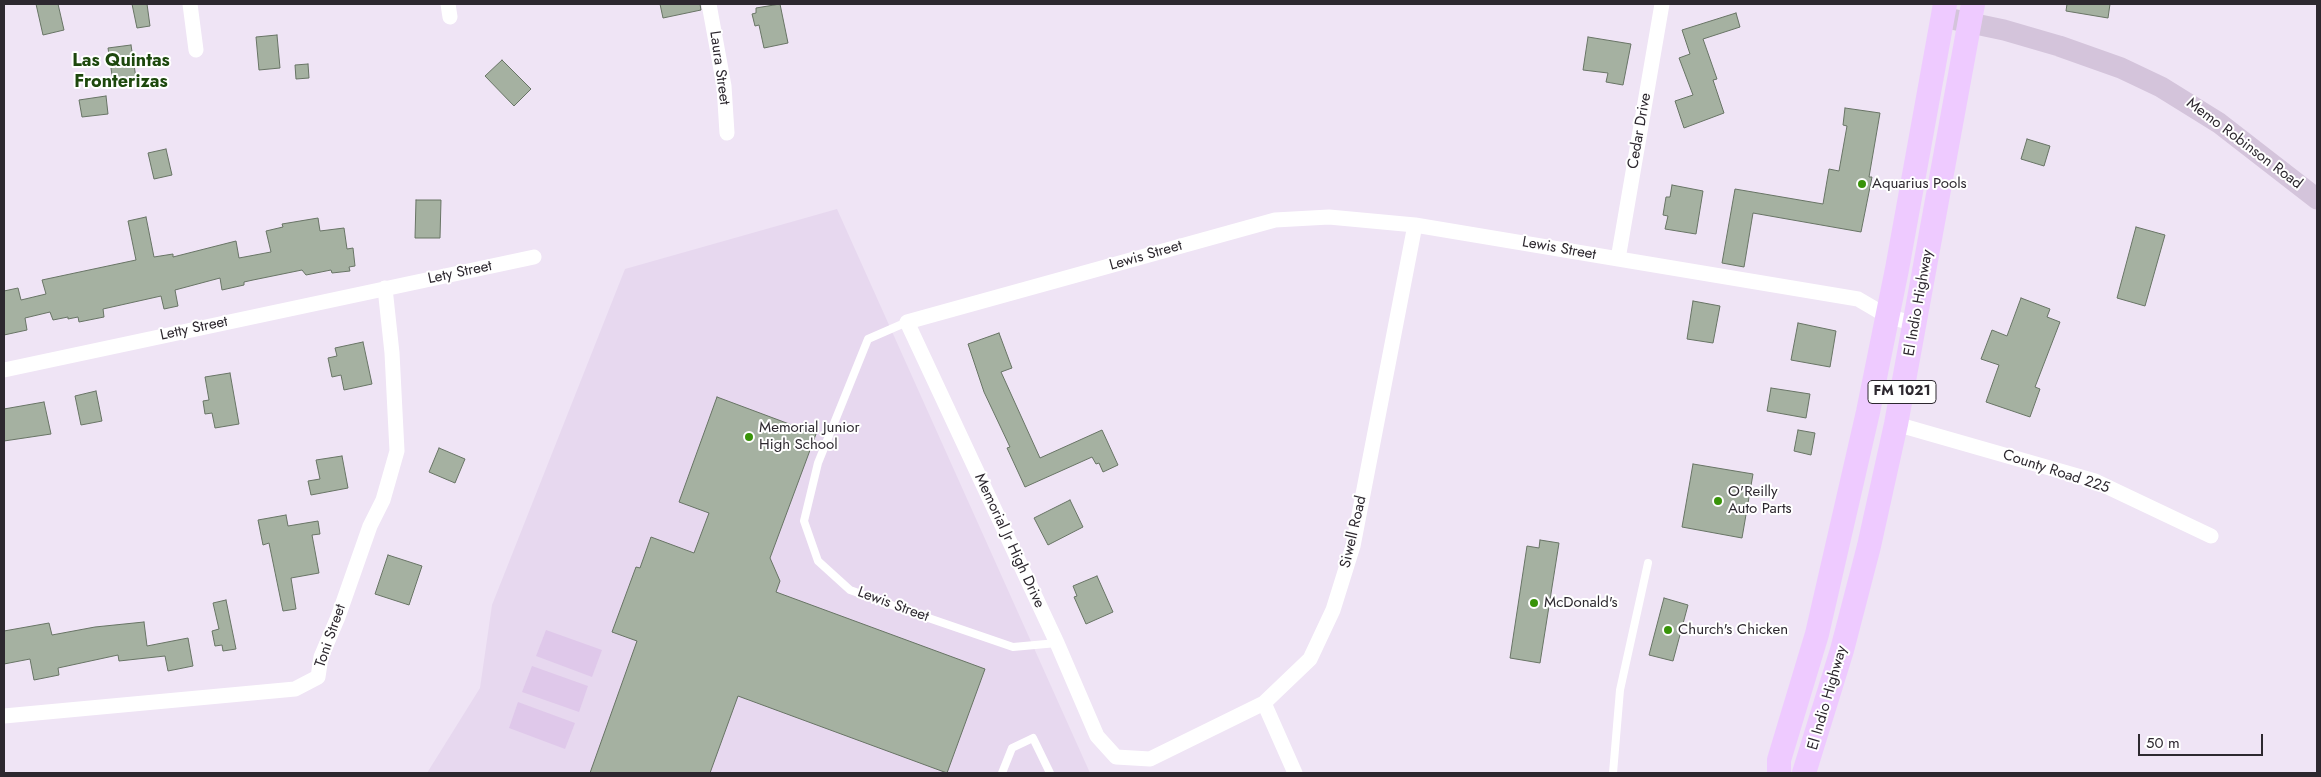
<!DOCTYPE html>
<html>
<head>
<meta charset="utf-8">
<style>
	body { margin:0 }
	#map { position:relative; width:2321px; height:777px; overflow:hidden; background:#efe4f5; font-family:Jost,sans-serif }
	canvas { display:block }
	.frame { position:absolute; inset:0; border:5px solid #2d282f; pointer-events:none }
	.scale { position:absolute; left:2138px; top:734px; width:125px; height:22px; box-sizing:border-box; border:2px solid #2d282f; border-top:0; padding-left:6px; font-size:15px; line-height:18px; white-space:nowrap; color:#2d282f; -webkit-text-stroke:4px #fff; paint-order:stroke }
</style>
</head>
<body>
<div id="map">
<canvas width="2321" height="777"></canvas>
<div class="frame"></div>
<div class="scale">50 m</div>
</div>
<script>
const ctx = document.querySelector('canvas').getContext('2d');
ctx.lineJoin = 'round';
function paint(path, color) { ctx.fillStyle = color; ctx.fill(path, 'evenodd'); }
const toPath = rows => new Path2D(rows.map(r => 'M' + r).join(''));
function trace(path, color, width, dash) { ctx.strokeStyle = color; ctx.lineWidth = width; ctx.lineCap = dash ? 'butt' : 'round'; ctx.setLineDash(dash || []); ctx.stroke(path); }
function drawText(font, color, halo, rows, align = 'center') {
  ctx.font = font + ' Jost,sans-serif'; ctx.lineWidth = 4; ctx.setLineDash([]); ctx.textBaseline = 'middle'; ctx.strokeStyle = halo; ctx.fillStyle = color; for (const [text, x, y, turn = 0] of rows) {
    ctx.save(); ctx.translate(x, y); ctx.rotate((+turn || 0) * Math.PI / 180); ctx.textAlign = isNaN(turn) ? turn : align; if (halo) ctx.strokeText(text, 0, 0); ctx.fillText(text, 0, 0); ctx.restore();
  }
}
paint(toPath([
	[837,209,1090,773,427,773,480,688,492,605,625,269]
]), '#e7d8ef');
paint(toPath([
	[546,630,602,650,592,677,536,656],
	[532,666,588,686,579,712,522,692],
	[518,702,575,723,565,749,509,728]
]), '#dfc8ea');
const building = toPath([
	[36,4,58,4,64,30,43,35,36,4],
	[132,4,147,4,150,26,137,28,132,4],
	[660,4,700,4,701,10,663,18,660,4],
	[780,4,788,43,764,48,759,25,755,26,752,14,756,13,756,8,780,4],
	[2067,4,2110,4,2108,18,2066,11,2067,4],
	[1736,13,1740,27,1703,39,1717,79,1713,80,1724,113,1684,128,1675,101,1693,95,1679,58,1690,54,1682,30,1736,13],
	[277,35,280,68,259,70,256,37,277,35],
	[1588,37,1631,44,1623,85,1606,82,1608,73,1583,70,1588,37],
	[131,45,136,78,113,82,108,48,131,45],
	[502,60,531,89,514,106,485,76,502,60],
	[308,64,309,78,296,79,295,65,308,64],
	[106,96,108,114,82,117,79,100,106,96],
	[1845,108,1880,113,1869,177,1872,177,1861,232,1753,213,1744,267,1722,263,1735,189,1823,204,1829,169,1839,171,1847,126,1843,125,1845,108],
	[2027,139,2050,146,2044,166,2021,159,2027,139],
	[166,149,172,175,154,179,148,153,166,149],
	[1672,185,1703,191,1696,234,1665,229,1668,216,1663,215,1666,197,1670,197,1672,185],
	[416,200,441,200,440,238,415,238,416,200],
	[146,217,154,257,173,254,173,257,236,241,239,258,271,252,266,231,283,227,282,224,318,218,320,231,344,228,347,249,353,248,355,266,349,267,350,271,332,273,331,270,306,275,302,270,253,280,244,282,244,285,222,290,220,278,175,290,178,306,164,309,161,296,103,309,104,317,79,322,78,317,68,319,68,317,53,320,50,312,25,318,27,330,4,335,4,291,18,288,21,300,46,294,42,280,136,260,128,221,146,217],
	[2136,227,2165,235,2145,306,2117,298,2136,227],
	[2021,298,2050,309,2047,317,2060,322,2035,387,2040,389,2030,417,1986,402,1999,365,1981,359,1992,330,2007,336,2021,298],
	[1693,301,1720,306,1713,343,1687,339,1693,301],
	[1798,323,1836,331,1830,367,1791,360,1798,323],
	[999,333,1012,368,1001,372,1040,458,1102,430,1118,465,1103,472,1099,463,1096,464,1092,457,1025,487,1007,448,1010,447,984,392,968,344,999,333],
	[363,342,372,384,344,390,341,375,332,377,328,358,337,356,335,348,363,342],
	[230,373,239,424,215,428,212,413,205,414,203,401,209,400,205,377,230,373],
	[1771,388,1810,394,1806,418,1767,411,1771,388],
	[96,391,102,421,81,425,75,396,96,391],
	[717,397,816,434,770,558,780,581,776,592,985,669,947,773,738,696,710,773,590,773,637,641,612,632,636,567,640,568,651,537,694,553,709,513,679,502,717,397],
	[44,402,51,434,4,441,4,409,44,402],
	[1798,430,1815,433,1811,455,1794,451,1798,430],
	[439,448,465,459,455,483,429,472,439,448],
	[342,456,348,488,311,495,308,481,320,479,316,460,342,456],
	[1693,464,1753,474,1742,538,1682,527,1693,464],
	[1070,500,1083,527,1048,545,1034,518,1070,500],
	[286,515,288,526,318,521,320,534,312,535,319,573,291,578,296,609,283,611,269,543,263,545,258,520,286,515],
	[1540,540,1559,543,1540,663,1510,658,1527,546,1539,548,1540,540],
	[388,555,422,566,409,605,375,594,388,555],
	[1097,576,1113,612,1086,624,1074,597,1077,596,1073,586,1097,576],
	[1664,598,1688,605,1673,661,1649,655,1664,598],
	[226,600,236,649,223,651,222,645,215,646,212,631,219,629,213,603,226,600],
	[144,622,147,646,188,638,193,666,168,671,165,656,119,661,118,655,58,668,59,675,34,680,30,659,4,664,4,631,49,623,52,635,95,627,144,622]
]);
paint(building, '#a5b1a1');
trace(building, '#687465', 1);
trace(toPath([
	[907,322,868,339,818,463,804,521,818,561,850,590,911,612,1013,647,1057,643],
	[1002,773,1012,748,1033,738,1050,773],
	[1613,773,1620,690,1648,563]
]), '#fff', 8);
trace(toPath([
	[190,4,196,50],
	[448,4,450,17],
	[709,4,724,86,727,133],
	[1415,225,1353,546,1333,610,1310,659,1264,703,1150,759,1116,757,1097,736,1057,643,907,322,1275,220,1329,217,1415,225,1858,299,1887,316,1915,324],
	[1618,259,1662,4],
	[4,370,534,257],
	[1896,424,2095,481,2211,536],
	[1264,703,1295,773],
	[4,716,295,689,318,677,321,657,338,617,370,526,383,500,397,451,392,353,385,288]
]), '#fff', 15);
trace(toPath([
	[1942,17,2004,30,2059,46,2121,68,2161,87,2219,123,2317,199]
]), '#d4c4db', 21);
trace(toPath([
	[1779,773,1779,760,1817,634,1868,412,1897,269,1945,4],
	[1804,773,1842,650,1869,546,1896,424,1973,4]
]), '#eecaff', 24);
for (const [x, y, r, color] of [
	[1862,184,5,"#389309"],
	[749,437,5,"#389309"],
	[1718,501,5,"#389309"],
	[1534,603,5,"#389309"],
	[1668,630,5,"#389309"]
]) { const dot = new Path2D(); dot.arc(x, y, r, 0, 2 * Math.PI); ctx.fillStyle = color; ctx.fill(dot); trace(dot, '#fff', 2); }
for (const [x, y, w] of [
	[1902,392,68]
]) { const box = new Path2D(); box.roundRect(x - w / 2, y - 11.5, w, 23, 4); ctx.fillStyle = '#fff'; ctx.fill(box); trace(box, '#2d282f', 1); }
drawText('bold 14px', '#2d282f', null, [
	["FM 1021",1902,392]
]);
drawText('15px', '#2d282f', '#fff', [
	["Laura Street",719,68,82],
	["Cedar Drive",1640,131,-80],
	["Memo Robinson Road",2244,144,37],
	["Lewis Street",1559,249,10],
	["Lewis Street",1146,256,-16],
	["Lety Street",460,273,-12],
	["El Indio Highway",1919,303,-80],
	["Letty Street",194,329,-12],
	["County Road 225",2056,472,18],
	["Siwell Road",1354,532,-77],
	["Memorial Jr High Drive",1009,541,65],
	["Lewis Street",893,605,20],
	["Toni Street",331,636,-71],
	["El Indio Highway",1828,698,-74]
]);
drawText('15px', '#2d282f', '#fff', [
	["Aquarius Pools",1872,184],
	["Memorial Junior",759,428],
	["High School",759,445],
	["O'Reilly",1728,492],
	["Auto Parts",1728,509],
	["McDonald's",1544,603],
	["Church's Chicken",1678,630]
], 'left');
drawText('bold 18px', '#1d480d', '#fff', [
	["Las Quintas",121,62],
	["Fronterizas",121,83]
]);
</script>
</body>
</html>
